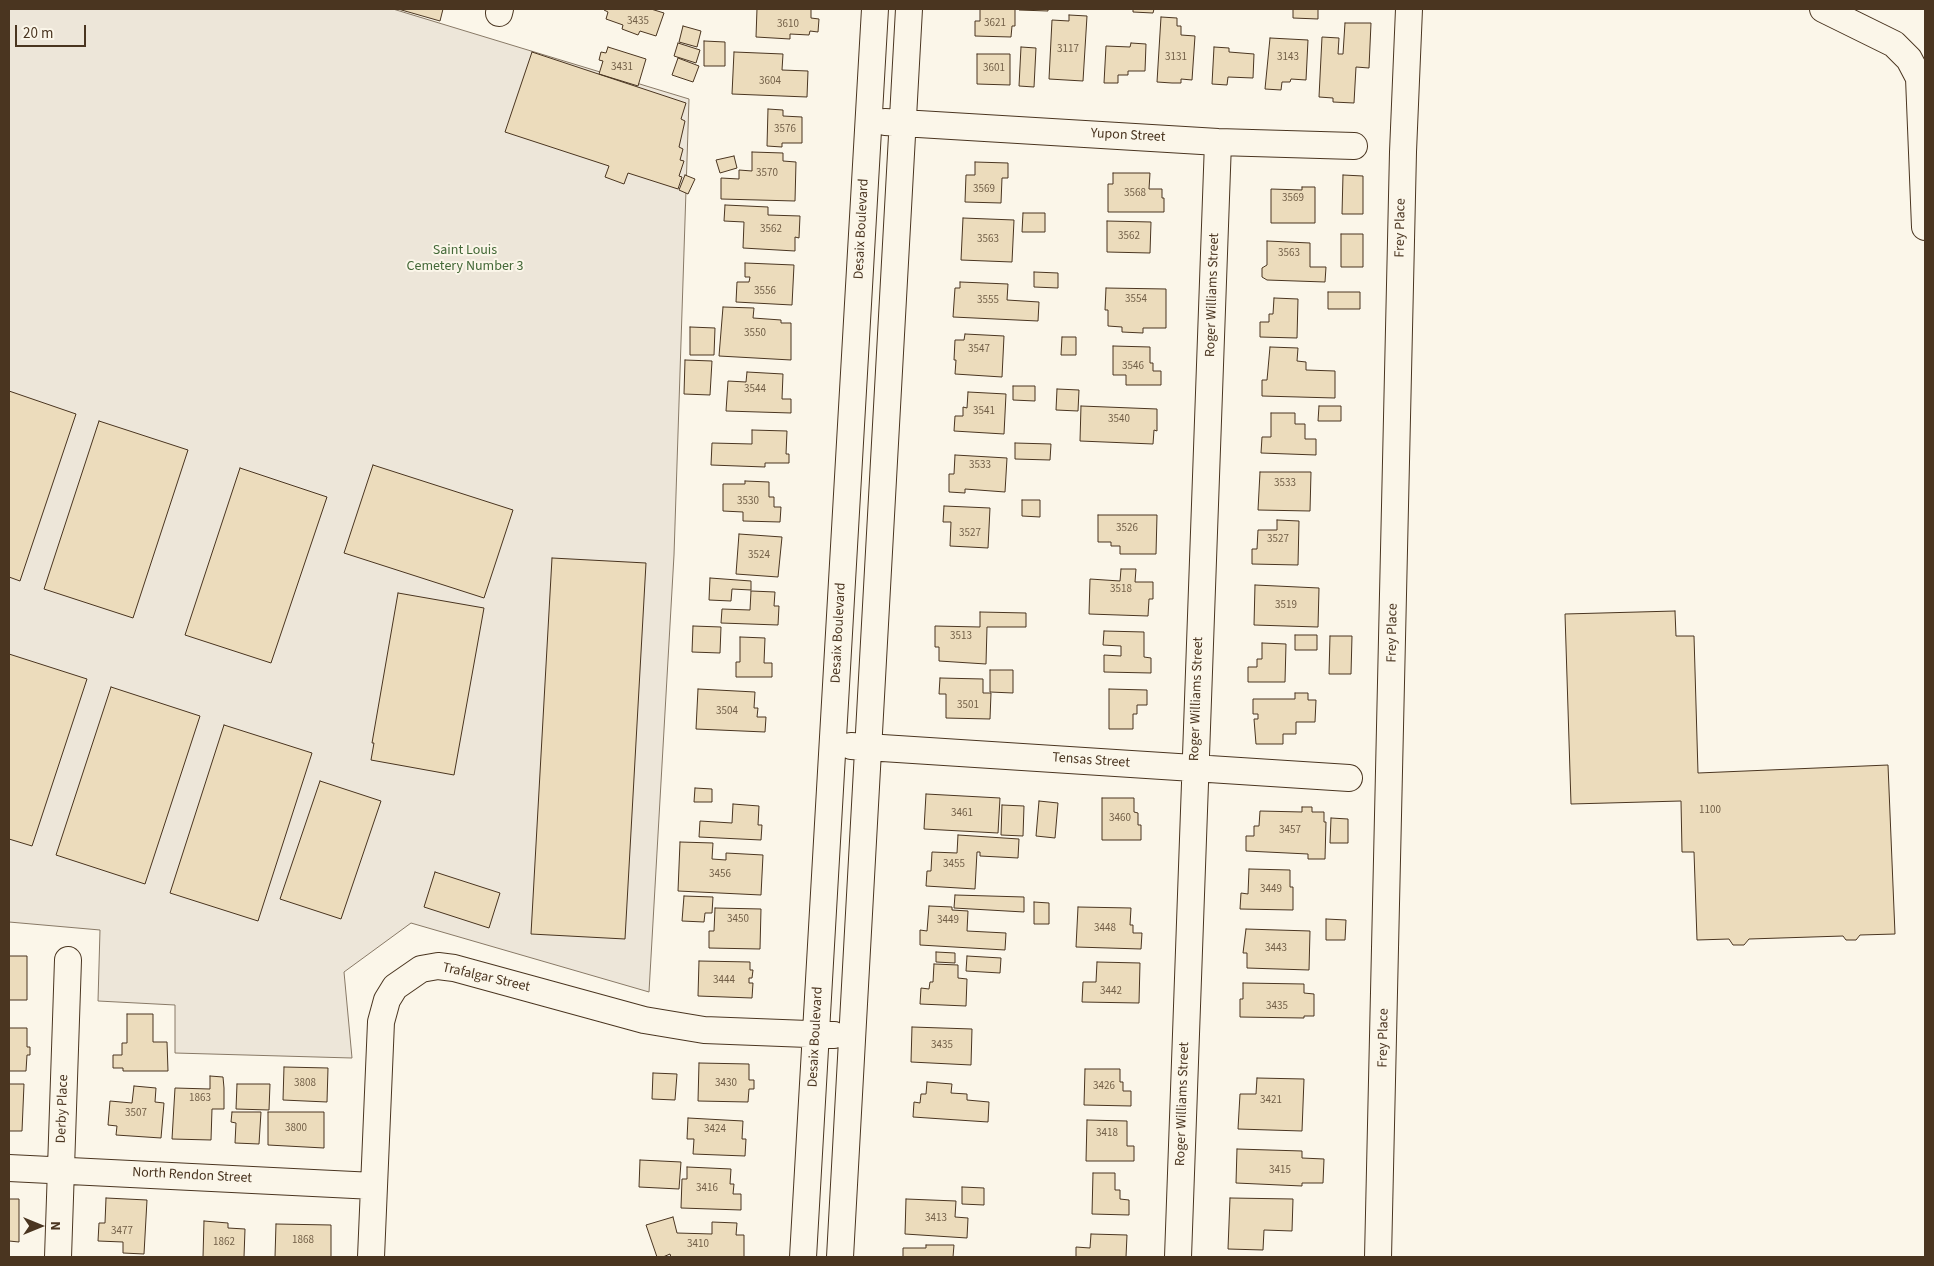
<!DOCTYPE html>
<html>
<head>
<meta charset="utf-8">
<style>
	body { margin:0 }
	#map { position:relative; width:1934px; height:1266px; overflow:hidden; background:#fbf6e9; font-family:"Source Sans 3",sans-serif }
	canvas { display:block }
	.frame { position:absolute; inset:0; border:10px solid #4a3520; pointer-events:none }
	.north { position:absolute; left:15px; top:1201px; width:50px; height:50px; -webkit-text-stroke:4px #fbf6e9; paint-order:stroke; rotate:90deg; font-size:14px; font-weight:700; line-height:20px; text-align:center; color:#4a3520 }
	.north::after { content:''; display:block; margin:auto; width:18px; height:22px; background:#4a3520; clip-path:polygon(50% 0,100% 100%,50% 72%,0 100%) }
	.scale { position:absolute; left:15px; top:25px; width:71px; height:22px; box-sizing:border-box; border:2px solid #4a3520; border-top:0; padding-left:6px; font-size:15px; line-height:18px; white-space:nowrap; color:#4a3520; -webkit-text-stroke:4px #fbf6e9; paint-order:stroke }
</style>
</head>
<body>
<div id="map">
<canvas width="1934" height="1266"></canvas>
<div class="frame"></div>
<div class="north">N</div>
<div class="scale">20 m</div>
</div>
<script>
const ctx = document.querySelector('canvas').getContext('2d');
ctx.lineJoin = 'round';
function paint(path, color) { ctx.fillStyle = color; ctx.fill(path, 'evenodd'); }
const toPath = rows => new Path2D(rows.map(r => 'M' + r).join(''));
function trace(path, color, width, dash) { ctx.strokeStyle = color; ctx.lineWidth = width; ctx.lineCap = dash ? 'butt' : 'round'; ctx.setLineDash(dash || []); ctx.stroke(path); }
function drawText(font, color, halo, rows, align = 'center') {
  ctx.font = font + ' "Source Sans 3",sans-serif'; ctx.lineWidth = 4; ctx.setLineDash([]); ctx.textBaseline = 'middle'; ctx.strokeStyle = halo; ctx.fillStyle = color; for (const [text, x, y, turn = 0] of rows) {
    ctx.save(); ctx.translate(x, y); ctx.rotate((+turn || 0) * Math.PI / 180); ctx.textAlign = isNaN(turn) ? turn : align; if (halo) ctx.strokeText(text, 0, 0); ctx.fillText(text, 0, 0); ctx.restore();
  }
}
const green = toPath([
	[9,9,393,9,689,99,674,555,649,992,411,923,344,972,352,1058,175,1053,175,1005,98,1001,100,930,9,922,9,9]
]);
paint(green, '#ede6d9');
trace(green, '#887966', 1);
const building = toPath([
	[398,9,443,9,440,21,398,9],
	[605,9,651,9,664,13,656,36,640,31,638,35,622,29,623,25,606,19,608,12,604,10,605,9],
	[757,9,811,9,811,18,819,19,818,32,810,31,809,35,790,34,790,39,756,37,757,9],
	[980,9,1015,9,1015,26,1012,26,1011,37,975,36,975,21,980,21,980,9],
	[1019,9,1048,9,1048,11,1019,10,1019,9],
	[1133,9,1154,9,1153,13,1133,12,1133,9],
	[1293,9,1318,9,1318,19,1293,18,1293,9],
	[1069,15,1087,16,1083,81,1049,79,1052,20,1069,21,1069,15],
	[1161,17,1177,18,1177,26,1181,26,1181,35,1195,36,1192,80,1181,79,1181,83,1172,83,1157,82,1161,17],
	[1345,23,1371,23,1369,68,1356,67,1354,103,1333,102,1333,98,1319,97,1322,37,1339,38,1338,54,1343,54,1345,23],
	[683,26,701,31,697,47,679,42,683,26],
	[1270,38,1308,40,1306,80,1291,79,1290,82,1282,82,1281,90,1265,89,1270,38],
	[704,41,725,42,725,66,704,66,704,41],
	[678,43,700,50,696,63,674,56,678,43],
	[1131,43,1146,44,1145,71,1128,71,1128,75,1118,75,1118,83,1104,83,1106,46,1130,47,1131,43],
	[608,47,646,59,638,86,599,74,603,61,599,60,601,52,606,53,608,47],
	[1021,47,1036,48,1034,87,1019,86,1021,47],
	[1214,47,1229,48,1229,52,1254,54,1253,78,1228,77,1227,85,1212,84,1214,47],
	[532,52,686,103,681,119,685,121,679,147,683,149,680,160,684,161,679,176,682,177,678,189,628,173,624,184,605,177,609,166,505,132,532,52],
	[734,52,783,54,782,70,808,71,807,97,732,94,734,52],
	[977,54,1010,54,1010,85,977,84,977,54],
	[678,58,699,66,693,82,672,75,678,58],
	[768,109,783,110,783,116,802,117,802,143,782,143,782,147,767,146,768,109],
	[752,152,783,153,783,161,796,162,795,201,721,199,721,178,739,179,739,170,752,171,752,152],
	[734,156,737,168,720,173,716,160,734,156],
	[975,162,1008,163,1008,178,1002,178,1001,203,965,202,966,175,975,175,975,162],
	[1113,173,1150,173,1149,189,1162,189,1162,198,1164,198,1164,212,1108,212,1108,184,1113,184,1113,173],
	[685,175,695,179,688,194,679,190,685,175],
	[1343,175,1363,176,1363,214,1342,214,1343,175],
	[1302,187,1315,187,1315,223,1271,223,1271,189,1302,190,1302,187],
	[725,205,768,207,768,215,800,216,799,238,795,237,795,251,743,248,744,222,724,221,725,205],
	[1023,213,1045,213,1045,232,1022,232,1023,213],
	[963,218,1014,220,1012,262,961,260,963,218],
	[1107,221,1151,222,1150,253,1107,252,1107,221],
	[1341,234,1363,234,1363,267,1341,267,1341,234],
	[1267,241,1310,243,1310,267,1326,267,1325,282,1267,280,1262,277,1262,268,1267,265,1267,241],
	[745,263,794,265,792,305,736,302,737,282,749,282,750,277,745,277,745,263],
	[1034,272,1058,273,1058,288,1034,287,1034,272],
	[960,282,1008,284,1007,300,1039,302,1038,321,953,317,955,288,960,288,960,282],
	[1106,288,1166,289,1166,328,1143,328,1143,333,1122,332,1122,327,1108,326,1108,310,1105,310,1106,288],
	[1328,292,1360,292,1360,309,1328,309,1328,292],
	[1274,298,1298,299,1297,338,1260,337,1260,322,1269,322,1269,314,1273,314,1274,298],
	[723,307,754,308,753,318,781,320,781,323,791,323,791,360,719,356,723,307],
	[690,327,715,328,714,355,690,355,690,327],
	[965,334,1004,336,1002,377,955,374,956,360,954,360,955,340,964,340,965,334],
	[1062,337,1076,337,1076,355,1061,355,1062,337],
	[1113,346,1150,347,1150,363,1153,363,1153,371,1161,371,1161,385,1126,385,1126,375,1113,375,1113,346],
	[1270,347,1298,348,1297,361,1306,362,1306,370,1335,371,1335,398,1262,396,1262,380,1267,380,1270,347],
	[685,360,712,361,710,395,684,394,685,360],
	[747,372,783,374,782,399,791,399,791,413,726,411,728,381,746,382,747,372],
	[1013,386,1035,386,1035,401,1013,400,1013,386],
	[1057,389,1079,390,1078,411,1056,410,1057,389],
	[9,391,76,414,20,581,9,577,9,391],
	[968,392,1006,394,1004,434,954,431,955,416,963,416,963,407,967,408,968,392],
	[1081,406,1157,409,1157,431,1154,430,1153,444,1080,441,1081,406],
	[1319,406,1341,406,1341,421,1318,421,1319,406],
	[1271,413,1295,413,1295,424,1305,424,1305,439,1316,439,1316,455,1261,453,1262,437,1271,437,1271,413],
	[99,421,188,450,133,618,44,589,99,421],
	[752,430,787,431,786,454,789,454,789,463,765,463,765,467,711,465,712,443,752,444,752,430],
	[1015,443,1051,444,1050,460,1015,459,1015,443],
	[955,455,1007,458,1005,492,965,489,965,493,949,492,949,474,954,474,955,455],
	[373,465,513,510,484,598,344,553,373,465],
	[240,468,327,497,271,663,185,635,240,468],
	[1260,472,1311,472,1310,511,1258,510,1260,472],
	[745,481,769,482,769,497,774,497,774,507,781,507,780,522,743,521,743,512,723,511,723,484,745,484,745,481],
	[1022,500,1040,500,1040,517,1022,516,1022,500],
	[944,506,990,508,988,548,950,546,951,522,943,522,944,506],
	[1098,515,1157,515,1156,554,1120,554,1120,546,1111,546,1111,542,1098,542,1098,515],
	[1277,520,1299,521,1298,565,1252,564,1252,549,1257,549,1258,530,1277,530,1277,520],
	[739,534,782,537,778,577,736,574,739,534],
	[552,558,646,563,625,939,531,934,552,558],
	[1121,569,1136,569,1135,582,1153,582,1153,599,1149,599,1148,616,1089,614,1090,579,1120,581,1121,569],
	[710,578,751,581,751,590,732,589,731,601,709,600,710,578],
	[1255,585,1319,588,1318,627,1254,625,1255,585],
	[751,591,775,592,774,606,779,606,778,625,721,623,722,609,750,610,751,591],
	[398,593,484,608,454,775,371,760,374,743,372,743,398,593],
	[1675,611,1676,636,1694,636,1698,773,1888,765,1895,934,1860,935,1856,940,1846,940,1843,936,1749,939,1744,945,1733,945,1729,939,1697,940,1694,852,1682,852,1681,801,1571,804,1565,614,1675,611],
	[980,612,1026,613,1026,627,987,627,986,664,939,661,939,647,935,647,935,626,980,627,980,612],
	[693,626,721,627,720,653,692,652,693,626],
	[1104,631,1144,632,1144,657,1151,658,1151,673,1104,672,1104,655,1121,656,1121,646,1103,645,1104,631],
	[1295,635,1317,635,1317,650,1295,650,1295,635],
	[1330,636,1352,636,1351,674,1329,674,1330,636],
	[740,637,765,638,764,663,772,663,772,677,736,677,736,662,740,662,740,637],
	[1262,643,1286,644,1285,682,1248,682,1248,667,1257,667,1257,659,1262,659,1262,643],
	[9,654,87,679,32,846,9,839,9,654],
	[990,670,1013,670,1013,693,990,692,990,670],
	[940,678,983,679,983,693,991,693,990,719,946,718,946,694,939,694,940,678],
	[111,687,200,716,145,884,56,855,111,687],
	[698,689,755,692,754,708,758,708,757,717,766,717,765,732,696,729,698,689],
	[1109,689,1147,690,1147,705,1137,705,1137,714,1133,714,1133,729,1109,729,1109,689],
	[1295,693,1308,693,1308,700,1316,700,1315,722,1296,722,1296,734,1283,734,1283,744,1256,744,1254,719,1258,719,1258,714,1253,714,1253,699,1295,699,1295,693],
	[224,725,312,753,258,921,170,893,224,725],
	[320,781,381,801,341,919,280,899,320,781],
	[695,788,712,789,712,802,694,802,695,788],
	[926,794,1000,798,998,833,924,829,926,794],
	[1102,798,1134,798,1134,812,1138,813,1138,825,1141,825,1141,840,1102,840,1102,798],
	[1039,801,1058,803,1055,838,1036,836,1039,801],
	[733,804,759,806,758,825,762,825,761,840,699,837,700,821,732,823,733,804],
	[1002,805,1024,806,1023,836,1001,835,1002,805],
	[1302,807,1312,807,1312,812,1324,812,1324,822,1326,822,1325,859,1308,859,1308,854,1246,851,1246,836,1254,836,1254,826,1259,826,1260,811,1302,812,1302,807],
	[1331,818,1348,819,1348,843,1330,843,1331,818],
	[958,835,1019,839,1018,858,980,856,980,852,977,852,975,889,926,886,927,871,931,871,932,852,957,853,958,835],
	[680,842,713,843,712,859,726,860,726,853,763,855,761,895,678,891,680,842],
	[1249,869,1290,870,1290,887,1293,887,1293,910,1240,909,1241,893,1248,894,1249,869],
	[435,872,500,893,489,928,424,907,435,872],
	[955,895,1024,897,1024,912,954,908,955,895],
	[684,896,713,897,712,913,705,913,704,922,682,921,684,896],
	[1034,902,1049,903,1049,924,1034,924,1034,902],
	[929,906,952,907,952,910,968,911,967,931,1006,933,1005,950,920,945,920,930,927,931,929,906],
	[1078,907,1131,908,1130,925,1133,925,1133,933,1142,933,1141,949,1076,947,1078,907],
	[715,908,761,909,760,949,709,948,709,931,714,931,715,908],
	[1326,919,1346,920,1345,940,1326,940,1326,919],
	[1246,929,1310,931,1309,970,1247,968,1247,953,1243,953,1246,929],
	[936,952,955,953,955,963,936,962,936,952],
	[9,956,27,956,27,1000,9,1000,9,956],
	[967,956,1001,958,1000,973,966,971,967,956],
	[699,961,750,962,750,970,753,970,752,978,749,978,749,983,753,983,752,998,698,996,699,961],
	[1097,962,1140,963,1139,1003,1082,1002,1083,982,1096,982,1097,962],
	[934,964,958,965,958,978,967,979,966,1006,920,1004,921,988,929,989,930,982,933,982,934,964],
	[1243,983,1304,984,1304,993,1314,994,1314,1016,1304,1016,1304,1018,1240,1017,1240,999,1243,999,1243,983],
	[127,1014,153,1014,153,1042,167,1042,168,1071,123,1071,123,1068,113,1068,113,1055,122,1055,122,1043,127,1043,127,1014],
	[912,1027,972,1029,971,1065,911,1062,912,1027],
	[9,1028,27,1028,27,1047,30,1047,30,1055,27,1055,26,1071,9,1071,9,1028],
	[699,1063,749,1064,749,1080,754,1080,754,1089,749,1089,748,1102,698,1101,699,1063],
	[284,1067,328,1068,327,1102,283,1100,284,1067],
	[1085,1069,1120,1069,1120,1082,1123,1082,1123,1091,1131,1091,1131,1106,1084,1105,1085,1069],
	[653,1073,677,1074,675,1100,652,1099,653,1073],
	[210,1076,223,1077,224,1088,224,1109,212,1109,211,1140,172,1139,175,1088,210,1089,210,1076],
	[1257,1078,1304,1079,1302,1131,1238,1129,1240,1094,1256,1094,1257,1078],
	[927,1082,952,1084,951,1093,967,1094,967,1100,989,1102,988,1122,913,1117,914,1102,920,1103,921,1094,926,1094,927,1082],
	[9,1084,24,1084,22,1131,9,1131,9,1084],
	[237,1084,270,1084,269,1110,236,1109,237,1084],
	[134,1086,156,1088,155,1102,164,1103,161,1138,116,1135,117,1126,108,1125,110,1101,132,1103,134,1086],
	[232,1112,261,1112,259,1144,235,1143,236,1123,231,1122,232,1112],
	[268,1112,324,1112,324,1148,268,1145,268,1112],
	[688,1118,743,1121,742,1139,746,1139,745,1156,693,1154,694,1139,687,1139,688,1118],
	[1087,1120,1127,1121,1127,1146,1134,1146,1134,1161,1086,1161,1087,1120],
	[1237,1149,1302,1151,1302,1158,1324,1159,1323,1183,1302,1183,1302,1186,1236,1183,1237,1149],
	[640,1160,681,1162,679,1189,639,1187,640,1160],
	[687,1167,731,1169,730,1184,734,1184,733,1194,741,1194,741,1210,681,1208,682,1179,687,1179,687,1167],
	[1093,1173,1115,1173,1115,1190,1120,1190,1120,1199,1129,1200,1129,1215,1092,1214,1093,1173],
	[962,1187,984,1188,984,1205,962,1204,962,1187],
	[106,1198,147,1200,144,1254,123,1253,123,1242,98,1241,99,1223,105,1223,106,1198],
	[1230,1198,1293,1199,1292,1231,1264,1230,1263,1250,1228,1249,1230,1198],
	[9,1199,19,1199,19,1242,9,1241,9,1199],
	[906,1199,956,1201,955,1217,968,1218,967,1238,905,1234,906,1199],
	[673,1217,677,1233,712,1234,712,1222,737,1223,736,1235,744,1235,744,1257,671,1257,670,1254,663,1257,657,1257,646,1225,673,1217],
	[204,1221,228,1223,228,1228,245,1229,244,1257,203,1257,204,1221],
	[276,1224,331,1225,331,1257,275,1257,276,1224],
	[1091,1234,1127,1235,1126,1257,1076,1257,1076,1247,1090,1248,1091,1234],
	[926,1245,954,1245,953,1257,903,1257,903,1248,926,1248,926,1245]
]);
paint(building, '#ecdcbc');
trace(building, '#4a3520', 1);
const minor = toPath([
	[1823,9,1894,44,1909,59,1919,78,1925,227],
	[499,13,500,9],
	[885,122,1218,142,1354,146],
	[851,746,1349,778],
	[9,1168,374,1186],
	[58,1257,68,960],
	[371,1257,381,1022,387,1000,395,987,421,969,438,966,454,968,644,1020,704,1030,834,1035],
	[803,1257,875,9],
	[840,1257,909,9],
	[1178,1257,1218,142],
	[1378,1257,1403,152,1409,9]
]);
trace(minor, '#4a3520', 28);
trace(minor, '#fbf6e9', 26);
drawText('11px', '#725f47', null, [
	["3435",638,22],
	["3621",995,24],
	["3610",788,25],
	["3117",1068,50],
	["3131",1176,58],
	["3143",1288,58],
	["3431",622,68],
	["3601",994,69],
	["3604",770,82],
	["3576",785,130],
	["3570",767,174],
	["3569",984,190],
	["3568",1135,194],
	["3569",1293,199],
	["3562",771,230],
	["3562",1129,237],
	["3563",988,240],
	["3563",1289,254],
	["3556",765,292],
	["3554",1136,300],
	["3555",988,301],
	["3550",755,334],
	["3547",979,350],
	["3546",1133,367],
	["3544",755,390],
	["3541",984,412],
	["3540",1119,420],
	["3533",980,466],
	["3533",1285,484],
	["3530",748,502],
	["3526",1127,529],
	["3527",970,534],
	["3527",1278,540],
	["3524",759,556],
	["3518",1121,590],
	["3519",1286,606],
	["3513",961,637],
	["3501",968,706],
	["3504",727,712],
	["1100",1710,811],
	["3461",962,814],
	["3460",1120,819],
	["3457",1290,831],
	["3455",954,865],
	["3456",720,875],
	["3449",1271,890],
	["3450",738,920],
	["3449",948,921],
	["3448",1105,929],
	["3443",1276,949],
	["3444",724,981],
	["3442",1111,992],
	["3435",1277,1007],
	["3435",942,1046],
	["3808",305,1084],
	["3430",726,1084],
	["3426",1104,1087],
	["1863",200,1099],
	["3421",1271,1101],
	["3507",136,1114],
	["3800",296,1129],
	["3424",715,1130],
	["3418",1107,1134],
	["3415",1280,1171],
	["3416",707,1189],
	["3413",936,1219],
	["3477",122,1232],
	["1868",303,1241],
	["1862",224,1243],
	["3410",698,1245]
]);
drawText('14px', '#4a3520', '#fbf6e9', [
	["Yupon Street",1128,136,3],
	["Frey Place",1401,228,-89],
	["Desaix Boulevard",862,229,-87],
	["Roger Williams Street",1213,295,-88],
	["Desaix Boulevard",839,633,-87],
	["Frey Place",1393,633,-89],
	["Roger Williams Street",1197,699,-88],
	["Tensas Street",1091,761,4],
	["Trafalgar Street",486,978,13],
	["Desaix Boulevard",816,1037,-87],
	["Frey Place",1384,1038,-89],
	["Roger Williams Street",1183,1104,-88],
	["Derby Place",63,1109,-88],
	["North Rendon Street",192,1176,3]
]);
drawText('14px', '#436837', '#fbf6e9', [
	["Saint Louis",465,251],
	["Cemetery Number 3",465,267]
]);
</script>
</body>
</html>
